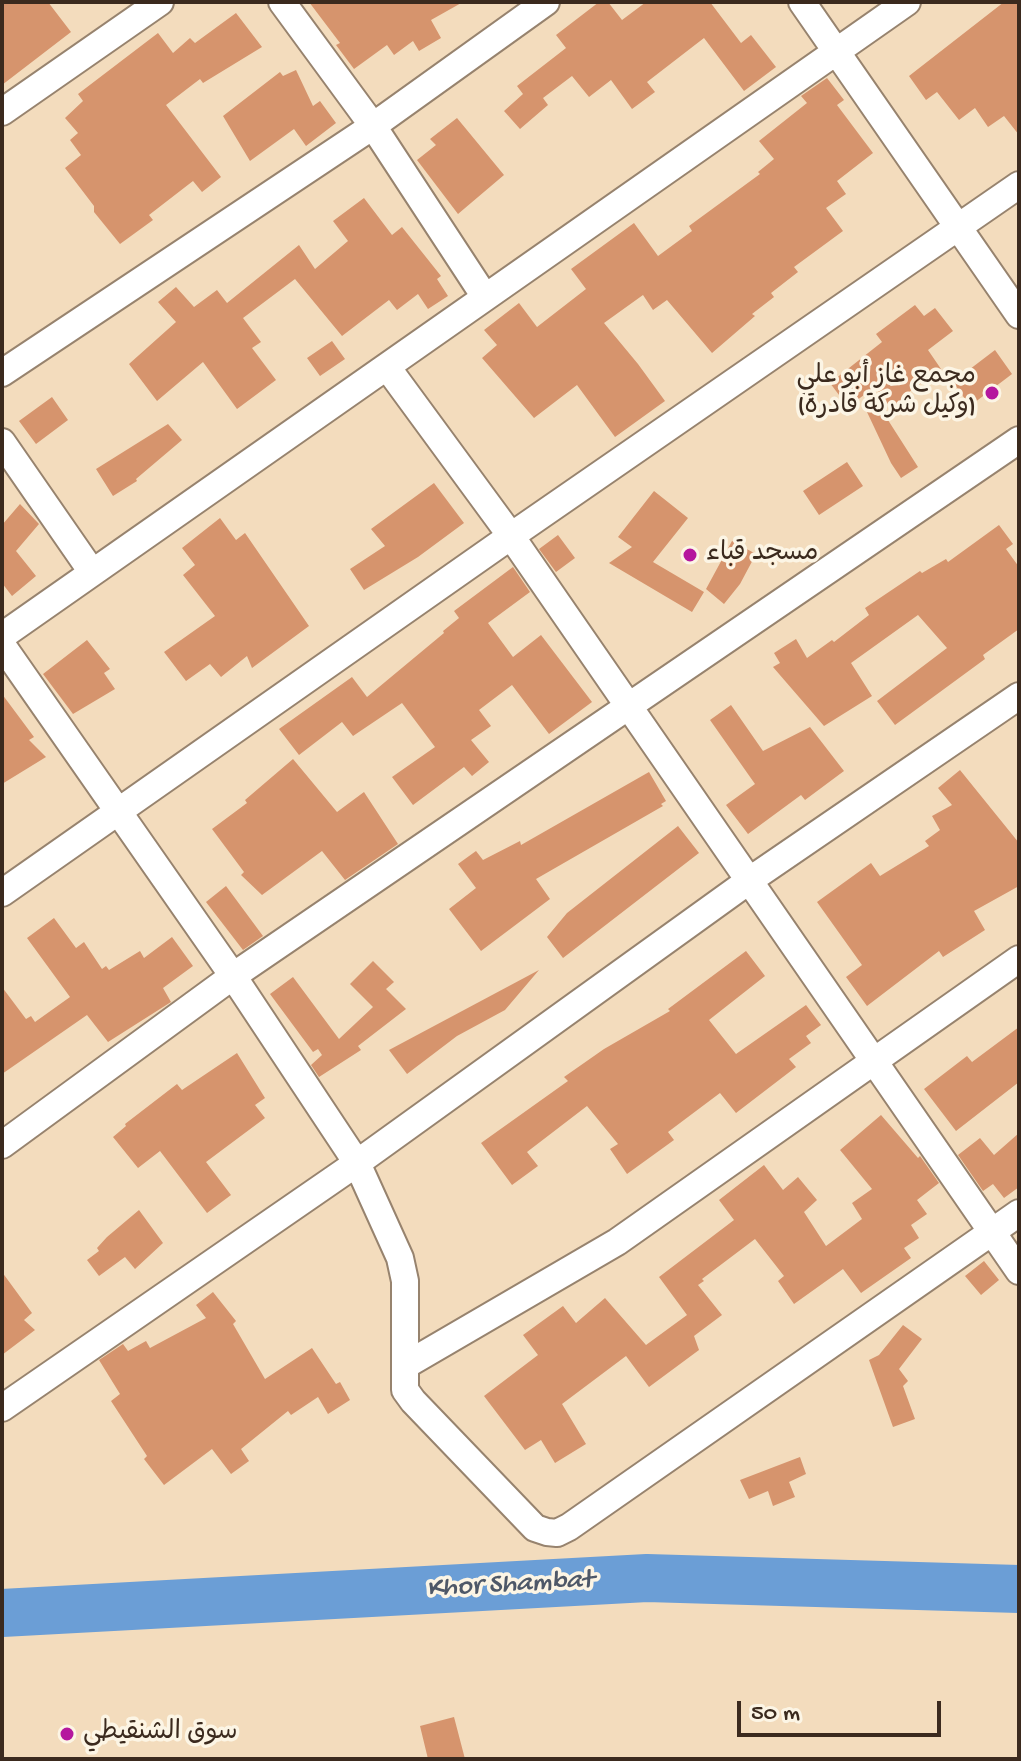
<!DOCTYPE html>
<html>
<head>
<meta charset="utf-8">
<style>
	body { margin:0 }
	#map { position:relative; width:1021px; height:1761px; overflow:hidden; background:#f3dcbd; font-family:"Gochi Hand",sans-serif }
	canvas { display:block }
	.frame { position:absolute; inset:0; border:4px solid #3b2a1e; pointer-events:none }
	.scale { position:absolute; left:737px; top:1701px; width:204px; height:36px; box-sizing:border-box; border:4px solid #3b2a1e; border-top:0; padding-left:10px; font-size:24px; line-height:28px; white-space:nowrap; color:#3b2a1e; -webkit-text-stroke:6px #fcf5e5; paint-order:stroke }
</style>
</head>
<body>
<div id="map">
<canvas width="1021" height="1761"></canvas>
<div class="frame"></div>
<div class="scale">50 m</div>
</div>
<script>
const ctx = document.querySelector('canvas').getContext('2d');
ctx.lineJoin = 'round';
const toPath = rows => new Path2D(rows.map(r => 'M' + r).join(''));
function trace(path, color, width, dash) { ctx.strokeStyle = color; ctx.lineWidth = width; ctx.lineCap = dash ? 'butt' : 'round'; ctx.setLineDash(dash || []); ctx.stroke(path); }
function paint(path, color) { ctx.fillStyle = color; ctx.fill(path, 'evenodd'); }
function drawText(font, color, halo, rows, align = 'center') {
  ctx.font = font + ' "Gochi Hand","Playpen Sans Arabic",sans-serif'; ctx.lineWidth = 7; ctx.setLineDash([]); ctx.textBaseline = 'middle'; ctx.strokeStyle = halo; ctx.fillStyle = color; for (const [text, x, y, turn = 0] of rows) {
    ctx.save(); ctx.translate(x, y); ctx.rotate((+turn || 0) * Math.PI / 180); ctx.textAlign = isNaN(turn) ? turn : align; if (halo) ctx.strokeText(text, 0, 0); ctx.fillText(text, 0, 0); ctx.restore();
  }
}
trace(toPath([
	[2,1613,647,1578,1019,1589]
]), '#6b9ed6', 48);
paint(toPath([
	[2,2,48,2,71,32,2,85],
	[309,2,463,2,431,20,441,38,419,51,413,41,394,55,387,45,354,69,336,45,340,43],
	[599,2,608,2,622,20,646,2,710,2,741,43,751,35,776,67,744,91,704,38,647,82,655,92,632,109,611,80,589,97,572,76,543,98,548,105,520,129,504,111,523,94,517,86,566,48,556,35],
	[1004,2,1019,2,1019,135,1004,116,988,127,975,108,959,120,937,92,926,100,909,76],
	[236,13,262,47,203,83,200,79,166,105,221,177,202,192,193,181,149,215,153,220,120,244,94,212,94,206,65,168,81,155,70,140,78,133,65,118,83,101,78,94,158,33,173,53,190,38,195,43],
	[296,70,313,106,320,101,336,123,306,146,294,129,250,161,223,116,280,72,283,76],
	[827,78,844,100,837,105,873,153,837,181,846,194,826,208,843,231,794,267,798,272,771,293,774,297,752,314,755,316,712,353,667,300,653,310,643,295,604,323,638,364,665,401,615,437,577,385,534,418,482,358,497,345,484,330,519,303,537,327,586,289,571,269,634,223,658,256,692,231,689,226,760,174,758,172,774,159,759,141,807,103,801,96],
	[457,118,504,175,458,214,417,160,436,145,430,139],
	[364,198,392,235,402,227,441,276,437,279,448,296,428,309,418,294,397,310,389,300,342,336,295,279,243,318,261,342,252,348,276,380,237,409,203,362,157,401,129,364,176,322,158,302,176,287,194,307,217,290,227,303,299,245,315,269,348,241,333,221],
	[915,305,924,316,935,308,953,331,928,350,941,369,909,392,916,402,897,416,875,387,853,403,845,403,830,383,882,342,876,334],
	[332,341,345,359,320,376,307,358],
	[995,350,1012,374,970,406,953,382],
	[52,397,68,420,36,444,19,421],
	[879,406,918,467,901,478,891,463,867,412],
	[168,424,182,440,136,479,137,481,113,496,96,469],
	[847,462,863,486,819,515,803,491],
	[434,483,464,523,418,557,364,590,350,569,385,546,371,529],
	[654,491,688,518,653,562,704,592,692,612,609,563,632,547,618,537],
	[20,504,39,524,16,551,36,576,12,596,2,583,2,525],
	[220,518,236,540,245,533,309,626,252,668,247,656,221,677,210,664,186,681,164,652,215,616,183,575,195,565,182,548],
	[999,525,1013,544,1006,549,1019,567,1019,629,983,655,985,659,895,725,877,701,947,648,918,615,851,663,872,696,824,726,773,667,780,663,774,653,796,639,807,658,832,640,834,642,869,615,865,608,920,571,922,573,946,559,948,562],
	[558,535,575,558,556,572,539,549],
	[732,541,756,554,740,584,724,604,706,589],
	[513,567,530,592,488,623,513,657,541,635,592,702,549,734,512,685,479,710,491,726,471,740,489,762,472,776,464,767,413,805,392,777,435,747,402,703,353,736,342,722,299,755,279,729,352,677,367,697,444,633,443,631,459,618,454,611],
	[87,640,110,669,104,673,115,689,73,714,43,674],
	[2,694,34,737,29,740,46,757,2,784],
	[731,705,763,751,810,727,844,771,805,800,801,795,748,834,726,805,755,784,710,720],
	[293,759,337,812,364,792,398,844,345,880,322,851,262,895,241,875,244,872,212,829,247,803,245,800],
	[960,770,1019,843,1019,886,974,911,985,930,943,957,939,951,867,1006,846,977,862,965,817,902,871,863,880,876,929,846,925,841,940,830,932,816,952,805,938,788],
	[649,772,666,801,661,804,663,806,536,879,550,899,481,951,449,909,476,888,458,864,476,851,483,860,520,841,521,845],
	[678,826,699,853,563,958,547,937,567,913],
	[226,886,263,936,243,950,206,902],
	[54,918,76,948,84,942,102,969,106,966,109,970,140,951,144,958,172,937,193,966,163,988,171,1002,108,1042,87,1015,2,1074,2,987,26,1019,31,1016,35,1022,70,997,27,938],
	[746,951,765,976,709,1020,736,1054,806,1005,821,1025,806,1036,811,1043,789,1059,796,1067,736,1113,720,1093,668,1132,674,1140,627,1174,610,1149,618,1144,587,1106,527,1152,538,1166,512,1185,481,1143,568,1081,564,1077,604,1049,670,1011,668,1009],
	[373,961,394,982,386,989,406,1009,358,1046,361,1050,319,1077,311,1065,322,1055,318,1049,313,1052,270,994,293,977,339,1039,373,1007,350,984],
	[539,970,505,1010,457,1036,407,1074,389,1050],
	[1019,1027,1019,1082,956,1131,924,1089,967,1056,972,1062],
	[237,1053,265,1098,255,1105,265,1118,206,1162,231,1195,207,1213,160,1151,138,1168,113,1137,126,1126,125,1124,177,1084,182,1090],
	[881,1115,918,1158,920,1156,939,1183,917,1200,927,1214,911,1225,919,1238,904,1248,911,1258,861,1293,843,1269,794,1304,778,1281,784,1276,755,1239,702,1279,704,1281,698,1285,722,1315,694,1336,699,1350,649,1387,626,1356,562,1404,586,1444,555,1463,541,1440,525,1450,484,1396,538,1355,523,1335,563,1306,576,1323,605,1298,646,1345,687,1315,659,1277,734,1220,719,1200,764,1165,783,1190,798,1177,817,1200,804,1212,826,1246,862,1219,852,1203,872,1189,840,1150],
	[1019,1133,1019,1187,1004,1198,993,1184,983,1191,958,1155,980,1138,994,1155],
	[139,1210,163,1243,135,1269,125,1257,99,1276,87,1260,99,1251,97,1248,107,1237],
	[984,1261,999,1280,981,1295,965,1276],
	[2,1272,32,1313,24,1320,35,1330,2,1355],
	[213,1292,236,1321,233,1324,265,1379,312,1348,336,1384,340,1382,350,1400,328,1414,318,1397,291,1415,288,1411,241,1449,249,1461,231,1474,212,1449,164,1485,144,1459,147,1456,111,1401,120,1394,99,1360,123,1344,128,1351,146,1341,150,1348,206,1318,196,1305],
	[903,1325,922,1339,899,1369,908,1381,903,1386,915,1419,893,1427,869,1360,879,1355],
	[800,1457,806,1474,789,1482,795,1497,773,1506,768,1491,749,1499,740,1480],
	[454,1717,465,1759,428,1759,420,1726]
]), '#d6946d');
const minor = toPath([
	[282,2,373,126,485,297],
	[802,2,1019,315],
	[2,112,160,2],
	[387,367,511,536,1019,1271],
	[2,373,373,126,546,2],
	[2,442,92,572],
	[2,636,907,2],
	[2,645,233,976,357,1163,400,1258,405,1281,405,1390,413,1401,535,1528,547,1532,557,1533,569,1527,1019,1213],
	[2,893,511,536,1019,185],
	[2,1145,233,976,1019,440],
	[406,1365,617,1242,1019,959],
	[2,1408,357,1163,750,880,1019,696]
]);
trace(minor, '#97836e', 30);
trace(minor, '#fff', 26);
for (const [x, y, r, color] of [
	[992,393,8,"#b5179e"],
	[690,555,8,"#b5179e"],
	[67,1734,8,"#b5179e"]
]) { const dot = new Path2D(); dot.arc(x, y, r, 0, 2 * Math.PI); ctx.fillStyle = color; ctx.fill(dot); trace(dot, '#fcf5e5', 3); }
drawText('26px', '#3b2a1e', '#fcf5e5', [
	["مجمع غاز أبو علي",976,378,"right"],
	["(وكيل شركة قادرة)",976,408,"right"],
	["مسجد قباء",706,555],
	["سوق الشنقيطي",83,1734]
], 'left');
drawText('italic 28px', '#4e5868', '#fcf5e5', [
	["Khor Shambat",510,1586,-3]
]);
</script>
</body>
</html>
